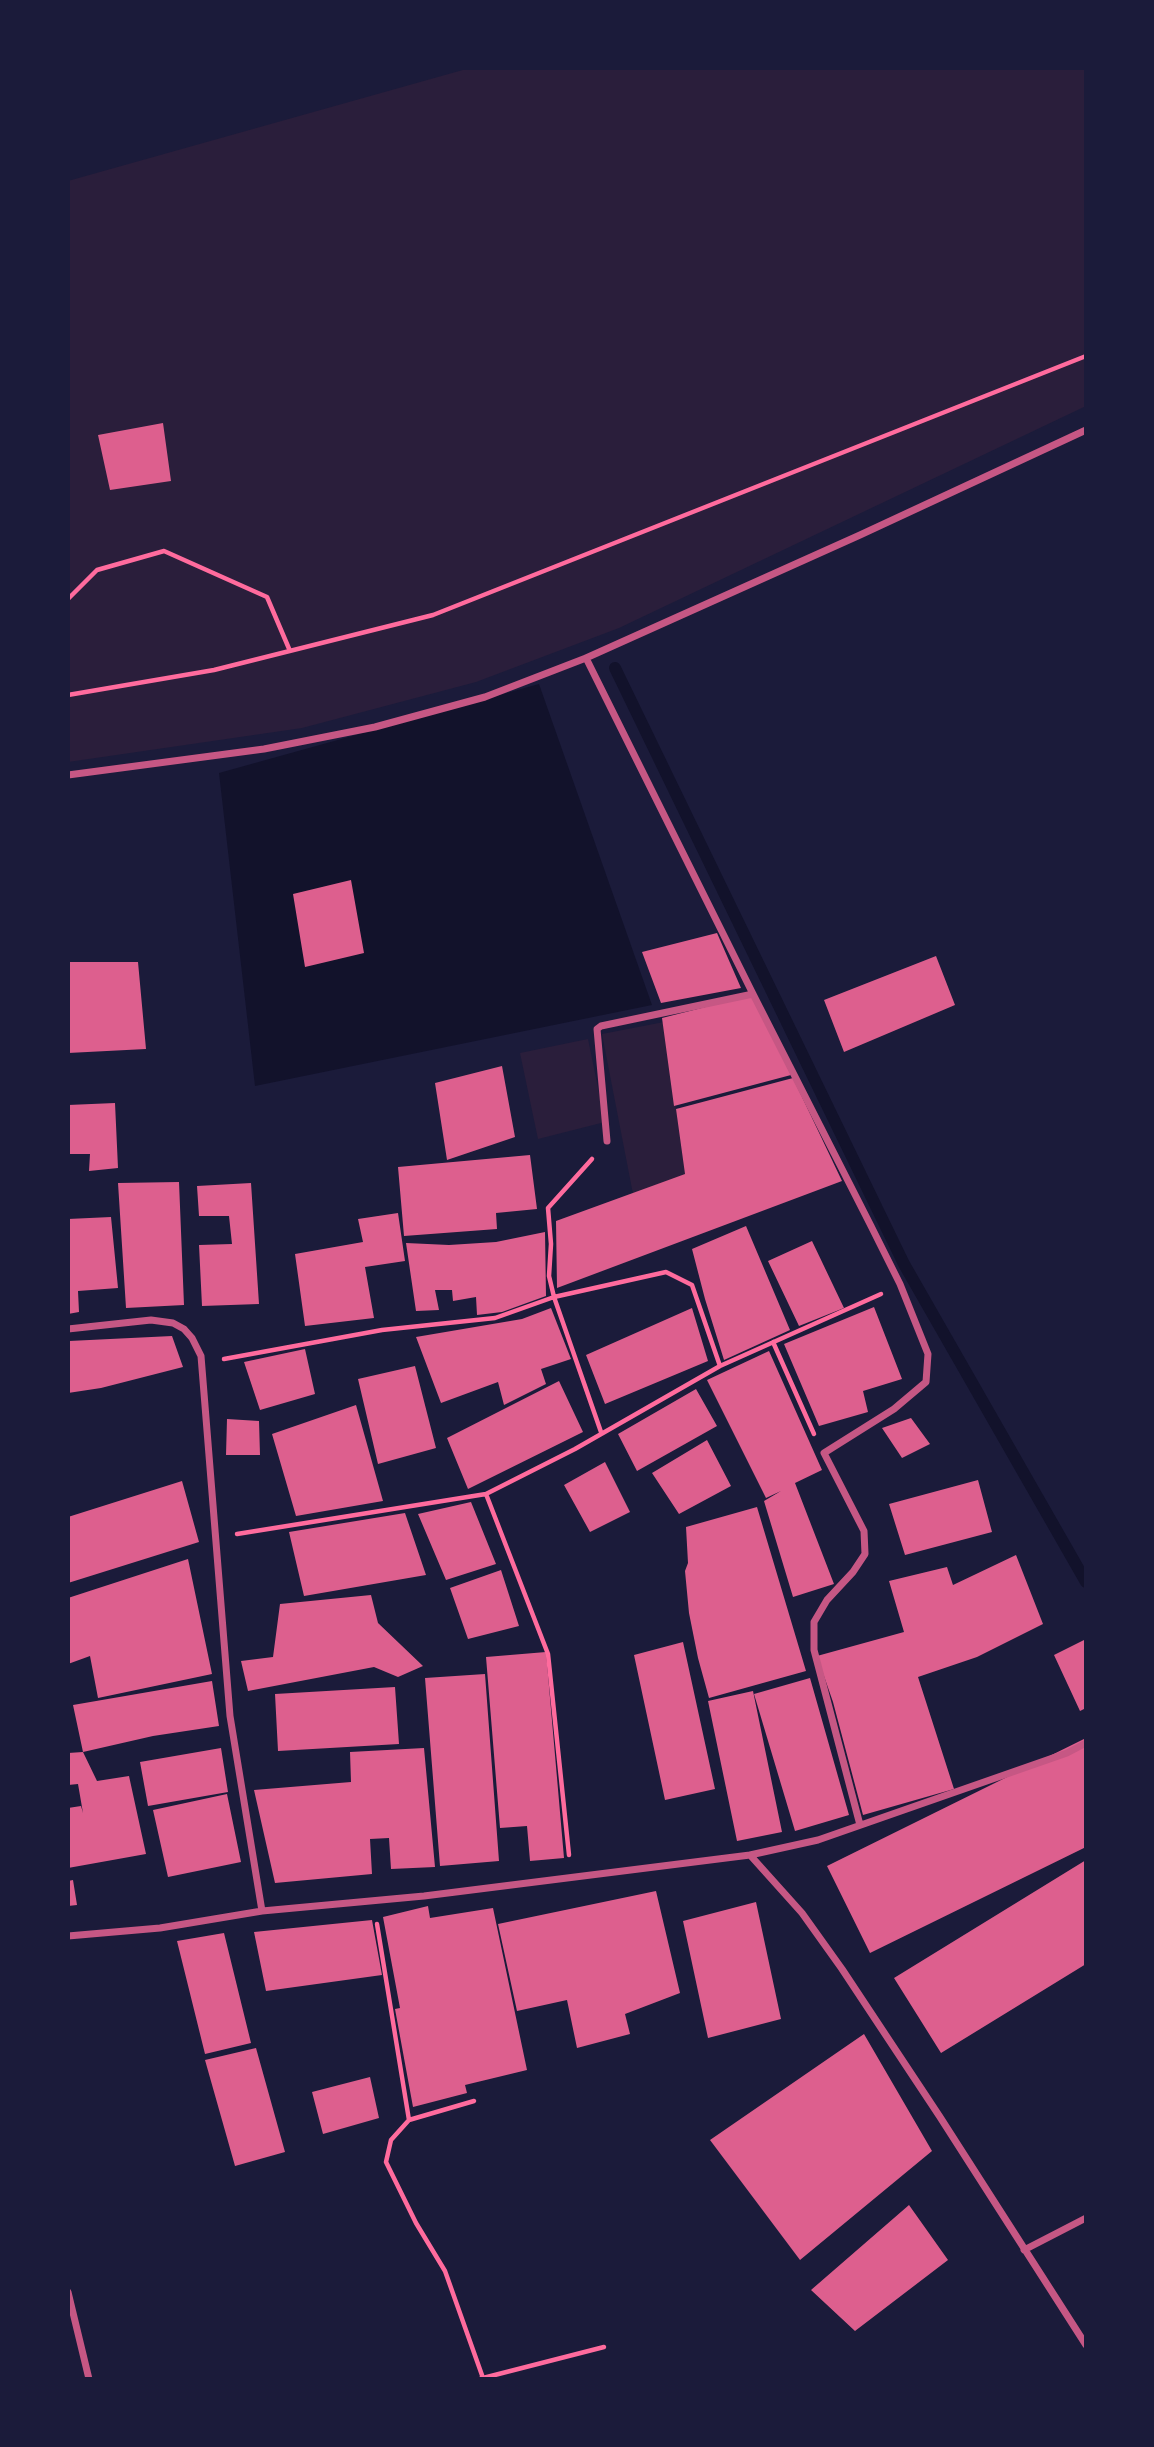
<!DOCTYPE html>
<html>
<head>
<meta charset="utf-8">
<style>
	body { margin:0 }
	#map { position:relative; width:1154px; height:2447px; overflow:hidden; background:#1b1b3a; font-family:Ubuntu,sans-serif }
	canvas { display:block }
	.frame { position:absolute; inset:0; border:70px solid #1b1b3a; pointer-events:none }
</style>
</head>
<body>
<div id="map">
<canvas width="1154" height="2447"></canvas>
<div class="frame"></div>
</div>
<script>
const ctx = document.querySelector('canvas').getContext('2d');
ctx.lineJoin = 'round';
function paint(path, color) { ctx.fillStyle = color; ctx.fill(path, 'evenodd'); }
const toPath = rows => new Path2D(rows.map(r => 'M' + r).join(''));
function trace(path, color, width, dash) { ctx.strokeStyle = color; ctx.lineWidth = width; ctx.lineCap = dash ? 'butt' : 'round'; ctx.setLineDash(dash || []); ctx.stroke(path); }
paint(toPath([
	[470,68,1086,68,1086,406,619,628,476,682,302,728,68,762,68,181],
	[664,1022,685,1174,633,1194,602,1034],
	[588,1039,605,1122,538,1139,520,1053]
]), '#2a1e3b');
paint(toPath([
	[539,684,652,1005,255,1086,219,773]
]), '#12122b');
trace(toPath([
	[615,668,904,1264,1086,1582]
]), '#12122b', 12);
paint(toPath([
	[163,423,171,481,110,490,98,435],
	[351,880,364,953,305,967,293,894],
	[717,933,741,988,661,1003,642,952],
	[936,956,955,1005,844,1052,824,1000],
	[68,962,138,962,146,1049,68,1053],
	[753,995,791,1075,674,1106,662,1018],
	[502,1066,515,1137,447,1160,435,1083],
	[793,1078,842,1181,557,1288,556,1221,685,1174,676,1109],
	[115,1103,118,1168,89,1171,90,1154,68,1154,68,1105],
	[530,1155,537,1209,496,1213,497,1229,404,1236,398,1167],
	[179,1182,184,1305,126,1308,118,1183],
	[251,1183,259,1304,202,1306,199,1245,232,1244,229,1216,199,1216,197,1186],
	[398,1213,405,1261,365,1267,374,1318,305,1326,295,1254,363,1242,358,1219],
	[111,1217,118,1288,78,1291,79,1312,68,1314,68,1219],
	[746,1226,790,1330,724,1360,705,1299,692,1249],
	[545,1232,546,1296,502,1312,477,1315,476,1297,453,1301,452,1290,435,1290,439,1310,416,1311,406,1243,449,1245,496,1242],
	[812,1241,844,1308,799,1326,768,1261],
	[874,1307,902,1379,863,1391,868,1412,819,1426,784,1344],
	[551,1308,571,1359,541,1369,546,1384,504,1405,498,1382,441,1403,416,1337,522,1319],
	[692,1308,708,1361,605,1404,586,1355],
	[172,1336,183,1367,101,1388,68,1393,69,1341],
	[305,1349,315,1394,260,1410,244,1362],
	[769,1351,822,1470,795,1483,834,1584,793,1597,764,1501,781,1491,766,1498,707,1380],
	[415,1366,436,1448,378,1464,358,1379],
	[559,1381,583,1432,468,1489,447,1438],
	[696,1389,717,1426,637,1471,618,1434],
	[356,1405,383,1501,296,1516,272,1434],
	[911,1418,930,1444,902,1458,882,1428],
	[227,1419,259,1421,260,1455,226,1455],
	[707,1440,731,1486,679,1514,652,1473],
	[605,1462,630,1512,590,1532,564,1485],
	[978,1480,992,1532,905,1555,889,1504],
	[182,1481,199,1542,68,1583,68,1517],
	[471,1502,496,1564,446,1580,418,1514],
	[757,1507,806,1671,709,1698,698,1658,689,1613,685,1571,688,1563,686,1527],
	[405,1513,426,1575,304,1596,289,1532],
	[1016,1555,1043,1624,977,1657,918,1677,954,1789,863,1815,833,1702,817,1656,904,1632,889,1581,947,1567,953,1585],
	[188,1559,212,1674,98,1698,90,1656,68,1664,68,1598],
	[501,1570,519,1626,468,1639,450,1588],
	[371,1595,378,1623,423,1666,398,1677,374,1667,248,1691,241,1661,273,1657,280,1604],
	[1086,1639,1086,1708,1080,1711,1054,1655],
	[683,1642,715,1789,665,1800,634,1655],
	[546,1652,564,1858,530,1861,527,1826,500,1828,486,1657],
	[485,1674,499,1861,440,1866,425,1678],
	[810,1678,849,1815,795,1831,754,1694],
	[212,1681,219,1726,153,1736,83,1752,73,1705],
	[395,1687,399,1744,278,1751,275,1694],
	[753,1691,782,1832,737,1841,708,1701],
	[1086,1738,1086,1847,870,1953,827,1866],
	[221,1748,228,1792,148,1806,140,1762],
	[424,1748,435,1867,391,1869,389,1838,370,1839,372,1874,275,1883,254,1790,351,1782,350,1752],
	[83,1752,97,1781,129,1776,146,1854,68,1868,68,1808,81,1806,83,1813,78,1784,68,1785,68,1753],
	[227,1794,241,1862,168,1877,153,1810],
	[1086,1860,1086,1964,941,2053,894,1978],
	[73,1880,77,1905,68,1906,68,1881],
	[656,1891,680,1993,625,2014,630,2034,577,2048,567,2000,517,2011,498,1924],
	[756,1902,781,2019,708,2038,683,1921],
	[428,1906,430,1918,493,1908,527,2070,465,2085,467,2093,413,2107,395,2009,400,2008,383,1917],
	[372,1920,382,1975,266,1991,254,1932],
	[224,1933,251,2043,205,2054,177,1941],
	[864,2034,932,2151,800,2260,710,2140],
	[256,2048,285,2152,235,2166,205,2060],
	[370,2077,379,2118,323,2134,312,2092],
	[909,2205,948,2260,855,2331,811,2290]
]), '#dd5f8e');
trace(toPath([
	[68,599,97,570,164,551,267,597,290,651],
	[68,695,214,670,433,615,1086,356],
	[773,1342,814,1434],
	[224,1359,382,1330,495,1318,554,1297,549,1276,551,1244,548,1208,592,1159],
	[601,1432,554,1297,666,1272,692,1285,720,1366],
	[486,1494,575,1449,720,1366,881,1294],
	[237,1534,486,1494,548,1654,569,1855],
	[377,1924,409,2120],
	[474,2101,409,2120,391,2140,386,2162,416,2223,445,2271,483,2378,480,2379],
	[483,2378,604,2347]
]), '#ff6b9d', 4.5);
trace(toPath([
	[586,658,753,994,871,1226,900,1284,928,1354,926,1382,894,1409,824,1453,864,1531,865,1554,853,1572,827,1600,814,1622,814,1650,860,1825],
	[68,775,264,749,375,727,485,697,586,658,860,535,1086,430],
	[607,1141,597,1029,601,1026,753,994],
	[68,1329,151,1320,173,1323,184,1329,192,1338,201,1356,230,1716,262,1911],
	[750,1855,818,1840,1067,1753,1086,1743],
	[68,1936,160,1928,262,1911,424,1896,750,1855,802,1913,842,1969,940,2117,1086,2345],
	[1024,2250,1086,2218],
	[68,2292,89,2379]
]), '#c65784', 7);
</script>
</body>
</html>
